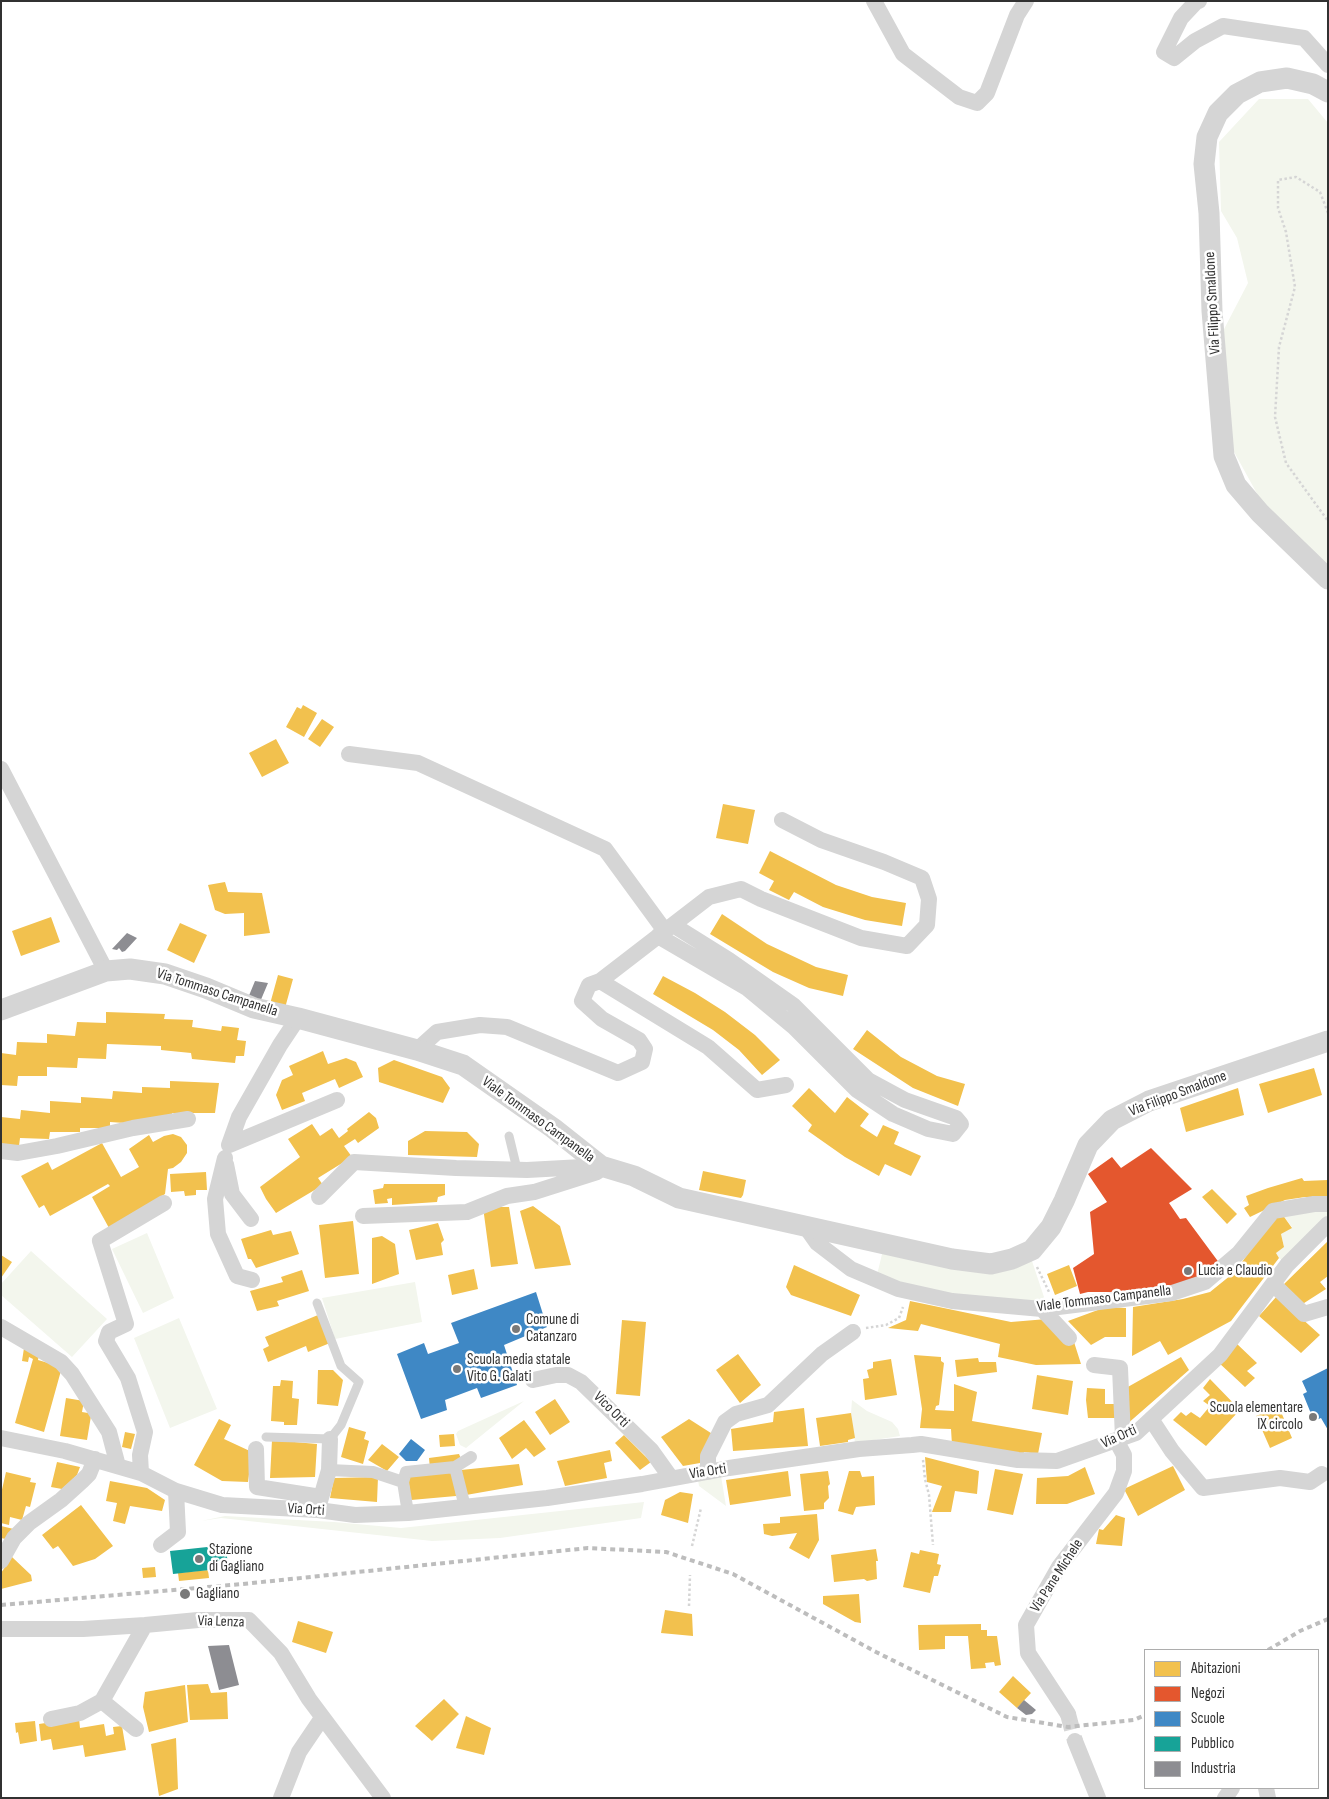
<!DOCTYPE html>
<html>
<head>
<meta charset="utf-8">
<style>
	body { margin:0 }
	#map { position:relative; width:1329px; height:1799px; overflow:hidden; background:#fff; font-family:"Sofia Sans Condensed",sans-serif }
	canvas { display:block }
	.frame { position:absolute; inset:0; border:2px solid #313131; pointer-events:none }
	.legend { position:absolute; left:1144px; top:1649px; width:175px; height:140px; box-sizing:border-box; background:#fff; border:1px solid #adadad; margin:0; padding:6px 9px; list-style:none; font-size:15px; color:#313131 }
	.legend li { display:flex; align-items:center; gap:10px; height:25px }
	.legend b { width:25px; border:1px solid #adadad }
</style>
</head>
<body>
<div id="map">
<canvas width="1329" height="1799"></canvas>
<div class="frame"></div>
<ul class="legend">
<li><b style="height:14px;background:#f2c14e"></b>Abitazioni</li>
<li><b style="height:14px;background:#e4572e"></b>Negozi</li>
<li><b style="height:14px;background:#3f88c5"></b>Scuole</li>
<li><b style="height:14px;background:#17a398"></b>Pubblico</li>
<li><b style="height:14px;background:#8d8d92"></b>Industria</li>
</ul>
</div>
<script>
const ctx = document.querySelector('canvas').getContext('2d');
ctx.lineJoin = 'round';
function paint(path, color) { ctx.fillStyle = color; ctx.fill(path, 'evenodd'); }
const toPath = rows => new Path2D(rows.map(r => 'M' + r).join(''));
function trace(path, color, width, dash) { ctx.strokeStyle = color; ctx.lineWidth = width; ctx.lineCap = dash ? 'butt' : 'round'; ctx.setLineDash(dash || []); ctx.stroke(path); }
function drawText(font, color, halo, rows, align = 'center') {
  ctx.font = font + ' "Sofia Sans Condensed",sans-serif'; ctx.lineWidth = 5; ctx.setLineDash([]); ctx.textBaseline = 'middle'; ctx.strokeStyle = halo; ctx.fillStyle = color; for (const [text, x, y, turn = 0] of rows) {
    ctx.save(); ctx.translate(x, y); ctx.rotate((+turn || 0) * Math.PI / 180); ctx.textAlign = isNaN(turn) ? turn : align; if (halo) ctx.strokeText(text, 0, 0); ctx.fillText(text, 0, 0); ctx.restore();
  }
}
paint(toPath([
	[1259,99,1308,99,1328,123,1328,565,1260,499,1233,450,1222,333,1248,283,1237,238,1221,211,1219,142],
	[1328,1204,1328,1224,1287,1265,1279,1258,1276,1253,1284,1246,1281,1234,1292,1227,1282,1214],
	[147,1233,174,1298,143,1313,112,1249],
	[883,1250,1032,1261,1046,1303,1004,1305,876,1279],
	[31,1251,107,1319,72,1357,1,1295,1,1284],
	[415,1282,422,1322,335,1339,322,1298],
	[179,1318,217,1409,170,1428,134,1338],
	[852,1400,867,1411,892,1422,898,1429,900,1436,855,1443,851,1413],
	[524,1401,466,1448,460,1445,456,1434,458,1431],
	[720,1470,726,1506,699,1486,697,1473],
	[644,1502,641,1518,500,1538,432,1541,221,1518,201,1521,225,1516,334,1522,401,1528]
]), '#f3f6ed');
paint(toPath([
	[303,705,317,713,304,737,286,727,297,707,301,709],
	[322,719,334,727,320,747,308,739],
	[276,739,289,763,262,777,249,753],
	[723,804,755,810,748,844,716,838],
	[770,851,836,885,872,897,906,903,902,926,865,920,823,907,794,892,789,900,769,890,774,881,759,873],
	[225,882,228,892,262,893,270,933,244,936,244,913,225,914,215,910,208,885],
	[722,914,767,944,816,967,848,975,843,996,809,988,773,972,710,934],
	[51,917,60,942,21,956,12,931],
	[180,923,207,935,194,963,167,950],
	[278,975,293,979,285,1008,270,1004],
	[663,976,695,993,725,1012,755,1035,780,1060,762,1075,739,1050,713,1030,653,994],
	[106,1012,165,1014,164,1019,193,1020,192,1027,221,1031,222,1026,239,1028,237,1040,246,1041,244,1056,236,1056,235,1063,192,1059,191,1053,161,1050,161,1046,107,1044,106,1059,78,1058,77,1068,47,1067,47,1076,18,1076,17,1086,1,1085,1,1053,16,1055,17,1042,47,1043,47,1034,75,1036,77,1022,106,1023],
	[867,1030,901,1057,937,1076,965,1084,958,1106,913,1088,853,1049],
	[323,1051,328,1064,346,1058,356,1062,363,1077,339,1088,335,1079,302,1093,305,1101,282,1110,276,1095,282,1080,293,1075,289,1066],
	[394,1060,442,1077,450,1088,443,1103,379,1082,378,1068],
	[1314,1068,1322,1095,1268,1113,1259,1084],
	[170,1081,219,1083,215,1113,172,1113,172,1120,140,1119,140,1124,110,1122,110,1128,80,1128,80,1132,50,1132,49,1139,20,1138,19,1146,1,1145,1,1117,20,1119,21,1110,50,1113,50,1101,81,1103,81,1097,112,1099,113,1091,142,1093,142,1087,170,1088],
	[809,1088,835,1113,847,1097,869,1114,860,1126,877,1137,883,1125,899,1132,894,1144,921,1156,911,1176,885,1164,879,1176,845,1157,808,1131,812,1125,792,1106],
	[1238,1088,1244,1115,1186,1132,1180,1108],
	[369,1112,376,1118,379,1128,358,1143,355,1139,344,1146,352,1157,318,1178,323,1185,276,1213,266,1199,260,1187,300,1157,288,1139,312,1124,320,1136,332,1128,339,1138,348,1131,347,1129],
	[425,1131,467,1132,479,1144,477,1157,408,1155,408,1141],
	[173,1134,181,1137,187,1145,187,1153,181,1162,173,1168,168,1169,165,1194,109,1228,92,1197,110,1186,108,1184,50,1216,44,1205,39,1208,21,1176,48,1162,52,1170,102,1143,121,1177,139,1167,129,1149,149,1135,153,1142,164,1136],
	[703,1171,746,1180,743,1195,741,1198,699,1190],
	[206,1172,207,1190,196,1190,196,1195,185,1196,184,1191,171,1192,170,1174],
	[1302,1178,1304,1181,1328,1180,1328,1197,1305,1197,1285,1200,1250,1217,1244,1208,1249,1205,1246,1196,1268,1188],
	[384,1184,445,1184,445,1195,438,1197,437,1202,392,1205,392,1198,387,1199,388,1203,375,1204,373,1190,383,1188],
	[1212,1189,1237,1214,1227,1224,1202,1197],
	[533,1206,560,1226,571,1265,535,1269,520,1211],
	[483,1207,509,1207,518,1264,491,1267],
	[1282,1214,1292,1228,1281,1234,1284,1247,1276,1253,1279,1258,1231,1321,1168,1355,1160,1341,1132,1356,1133,1307,1183,1299,1210,1292,1236,1271,1272,1218],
	[353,1221,359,1274,325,1278,319,1225],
	[438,1223,444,1240,441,1243,443,1255,416,1260,409,1230],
	[271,1230,273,1235,291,1231,299,1254,256,1268,251,1259,248,1259,241,1239],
	[382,1236,395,1244,399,1274,372,1284,372,1238],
	[1328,1241,1328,1276,1320,1282,1326,1289,1301,1305,1282,1286],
	[1,1255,12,1262,1,1278],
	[794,1265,860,1295,851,1316,791,1295,786,1287],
	[1069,1265,1077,1286,1055,1295,1047,1274],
	[474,1269,478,1289,452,1295,448,1275],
	[302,1270,309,1291,277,1301,279,1306,257,1311,250,1291,283,1282,281,1277],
	[1277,1296,1320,1335,1301,1353,1259,1316],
	[910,1301,1011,1322,1047,1319,1074,1342,1081,1364,1036,1365,998,1357,1000,1344,921,1324,918,1331,888,1328,906,1320],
	[1106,1307,1126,1308,1126,1337,1105,1337,1091,1345,1068,1321],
	[318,1315,330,1343,308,1352,306,1346,268,1362,263,1349,269,1346,265,1337],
	[622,1320,646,1322,640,1396,616,1394],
	[1236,1343,1257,1363,1247,1371,1255,1378,1245,1387,1218,1362],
	[24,1348,39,1355,38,1360,62,1367,44,1432,15,1423,33,1359,29,1357,28,1362,22,1361],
	[738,1354,761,1385,740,1403,716,1370],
	[914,1355,941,1357,941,1361,944,1363,939,1405,936,1406,935,1410,954,1411,954,1384,977,1392,972,1421,1042,1433,1038,1454,1024,1452,1023,1456,952,1445,951,1429,920,1428,922,1409],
	[1181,1357,1189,1370,1126,1425,1126,1388],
	[978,1358,979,1362,996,1362,997,1372,957,1377,955,1360],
	[891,1359,897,1395,865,1400,863,1379,869,1378,867,1370,873,1368,873,1362],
	[318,1370,333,1370,343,1380,338,1406,317,1404],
	[1037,1375,1073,1381,1068,1415,1032,1409],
	[1210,1379,1240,1410,1206,1446,1173,1420,1181,1412,1186,1416,1191,1412,1200,1418,1210,1406,1203,1401,1210,1395,1203,1388],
	[281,1380,293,1381,292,1398,299,1399,297,1425,284,1425,284,1422,271,1421,273,1386,280,1386],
	[1087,1388,1105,1389,1105,1404,1115,1404,1116,1418,1088,1418,1086,1400],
	[66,1398,84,1401,82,1412,88,1413,91,1416,87,1440,60,1436],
	[555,1399,570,1422,550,1435,535,1412],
	[1279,1407,1292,1438,1270,1448,1256,1416],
	[804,1408,808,1446,733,1451,731,1429,773,1422,774,1412],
	[851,1413,855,1438,848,1440,848,1442,820,1446,816,1418],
	[219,1419,231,1425,224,1439,252,1452,248,1482,222,1481,194,1465],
	[689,1419,714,1435,700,1463,683,1466,661,1437],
	[524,1420,546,1449,534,1457,526,1448,512,1459,499,1438],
	[349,1427,366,1432,364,1439,369,1441,363,1464,341,1457],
	[125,1432,135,1434,131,1449,122,1447],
	[454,1434,455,1446,440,1447,439,1435],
	[624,1435,651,1462,640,1470,615,1443],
	[272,1440,317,1444,315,1477,270,1478],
	[382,1444,399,1457,387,1471,368,1460],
	[610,1450,612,1461,604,1463,607,1478,565,1486,557,1461],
	[459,1454,462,1461,430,1469,429,1458],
	[925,1457,979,1471,977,1494,955,1491,951,1512,932,1512,942,1486,927,1482],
	[57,1462,80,1467,77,1475,62,1489,51,1487],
	[519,1464,523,1485,466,1495,461,1470],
	[1173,1466,1185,1490,1138,1516,1124,1489],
	[1085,1467,1095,1494,1067,1504,1036,1504,1037,1478,1068,1476],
	[995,1469,1023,1474,1013,1515,987,1510],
	[455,1471,456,1496,411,1500,408,1477],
	[788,1471,791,1496,730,1505,726,1480],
	[828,1471,830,1484,828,1486,829,1498,824,1503,824,1509,804,1511,800,1474],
	[849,1471,860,1471,862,1477,874,1476,875,1505,856,1507,853,1515,838,1511],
	[6,1472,31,1478,30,1482,36,1483,30,1507,26,1506,22,1520,10,1517,9,1525,1,1523,1,1494],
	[378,1477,377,1502,330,1498,334,1478],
	[110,1481,147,1488,165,1500,162,1511,130,1506,125,1524,113,1521,117,1503,106,1501],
	[680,1492,693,1494,688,1523,661,1515,665,1500],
	[81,1505,113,1546,95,1559,73,1566,58,1546,53,1549,42,1535],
	[817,1514,819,1540,809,1559,789,1548,797,1533,772,1536,764,1534,763,1524,780,1523,780,1517],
	[1116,1515,1125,1518,1122,1546,1096,1544,1099,1529,1103,1530],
	[1,1526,18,1530,10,1540,1,1538],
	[876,1549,878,1561,876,1561,877,1579,867,1581,864,1579,834,1582,831,1555],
	[920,1550,939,1554,937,1564,941,1565,938,1576,934,1576,930,1593,903,1587,911,1552,919,1554],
	[12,1557,31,1575,32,1581,1,1589,1,1573],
	[155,1567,156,1577,143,1578,142,1568],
	[208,1570,209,1578,179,1581,178,1573],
	[859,1594,861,1623,855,1622,823,1604,823,1596],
	[665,1610,692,1614,693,1636,661,1633],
	[298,1621,333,1632,326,1653,292,1642],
	[981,1624,981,1630,987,1630,987,1636,997,1636,1001,1665,995,1666,994,1662,985,1663,986,1668,971,1669,968,1636,945,1636,945,1649,919,1650,918,1625],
	[1013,1676,1031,1693,1017,1708,999,1692],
	[208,1684,211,1693,227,1692,228,1719,190,1720,187,1685],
	[185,1685,188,1722,149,1732,143,1707,145,1692],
	[444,1699,459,1714,432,1741,415,1726],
	[466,1716,491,1728,484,1755,456,1748],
	[79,1718,80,1728,104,1724,106,1736,114,1734,113,1727,122,1726,126,1750,85,1757,83,1745,53,1750,51,1739,41,1741,39,1724],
	[35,1721,37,1741,20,1744,18,1732,16,1733,15,1723],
	[176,1738,178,1789,159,1796,151,1744]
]), '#f2c14e');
paint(toPath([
	[1151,1148,1192,1189,1169,1203,1180,1219,1186,1218,1220,1264,1193,1279,1163,1289,1134,1292,1088,1292,1080,1294,1073,1268,1094,1254,1090,1212,1107,1202,1088,1174,1112,1157,1121,1168]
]), '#e4572e');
paint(toPath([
	[536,1292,547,1327,504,1345,517,1385,481,1398,477,1388,445,1400,447,1410,421,1419,397,1354,424,1343,428,1354,459,1343,451,1323],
	[1328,1368,1328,1430,1321,1418,1314,1421,1303,1394,1307,1392,1302,1381],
	[411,1439,425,1450,417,1461,406,1461,399,1454]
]), '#3f88c5');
paint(toPath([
	[226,1545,228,1568,173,1574,170,1551]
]), '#17a398');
paint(toPath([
	[127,933,137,938,125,951,122,952,119,948,117,950,112,949],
	[255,981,268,983,260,1002,248,998],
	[229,1645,239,1685,219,1690,208,1646],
	[1024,1700,1036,1710,1032,1714,1026,1715,1017,1708]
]), '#8d8d92');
trace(toPath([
	[1068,1714,1075,1741]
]), '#d6d6d6', 16, [16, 8]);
trace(toPath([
	[1328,213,1320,192,1296,177,1278,180,1278,208,1286,232,1295,287,1279,347,1275,417,1286,463,1328,521],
	[1037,1267,1050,1294],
	[866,1328,886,1325,899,1318,903,1307],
	[923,1460,925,1479,929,1495,933,1545],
	[692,1546,701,1508],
	[689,1606,690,1575]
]), '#d5d5d5', 2.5, [2.5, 2.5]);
trace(toPath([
	[509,1136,517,1169],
	[266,1437,330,1439,341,1425,359,1382,341,1366,317,1303]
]), '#d5d5d5', 9);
trace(toPath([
	[455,1467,465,1507],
	[329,1470,373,1472,403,1482,406,1472,455,1467,471,1457],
	[403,1482,408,1513]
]), '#d5d5d5', 12);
trace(toPath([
	[874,1,903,54,959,97,977,103,987,93,1017,15,1026,1],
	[1199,1,1196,2,1181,18,1164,52,1174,58,1195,41,1223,26,1304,38,1328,65],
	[349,754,418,763,605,849,665,931],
	[1,769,106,971],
	[658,936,747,988,794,1027,857,1090,893,1114,928,1129,953,1134,961,1124,956,1118,905,1100,868,1080,793,1005,729,960,673,925],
	[600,981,708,1047,757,1090,786,1085],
	[298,1018,280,1045,239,1117,229,1145,337,1100],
	[417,1050,437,1032,480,1025,507,1027,618,1073,642,1062,645,1049,639,1040,602,1019,582,1001,589,985,600,981,709,897,741,889,761,899,861,938,907,946,927,925,929,899,922,878,884,862,821,840,782,820],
	[1,1151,18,1153,57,1146,133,1128,188,1119],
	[225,1158,215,1199,218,1234,237,1276,252,1280],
	[226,1164,232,1194,251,1219],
	[319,1197,354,1162,456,1168,527,1170,601,1166],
	[363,1216,467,1212,507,1196,534,1192,597,1172],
	[805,1226,817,1243,851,1269,898,1289,952,1301,1042,1309,1172,1293,1205,1282,1239,1253,1273,1211,1314,1204,1328,1204],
	[1273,1284,1304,1314,1328,1307],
	[1042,1309,1069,1338],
	[1,1327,61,1362,72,1374,109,1432,118,1466],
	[1094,1365,1120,1368,1123,1438],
	[533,1380,556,1375,568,1375,581,1382,651,1450,671,1478],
	[1151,1419,1172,1451,1203,1488,1280,1478,1310,1482,1322,1474],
	[1,1438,65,1451,141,1473,176,1491,222,1505,318,1510,355,1515,408,1513,547,1498,642,1484,729,1468,859,1449,912,1445,921,1444,1018,1460,1057,1461,1136,1433,1220,1355,1287,1265,1328,1224],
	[256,1449,257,1487,321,1497],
	[708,1472,708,1456,725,1422,736,1414,768,1405,822,1354,853,1332],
	[141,1473,140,1455,145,1432,128,1378,106,1341,109,1332,126,1324,100,1241,164,1203],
	[318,1508,329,1470,330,1439],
	[161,1545,178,1532,176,1491],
	[1,1561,14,1538,29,1523,61,1500,82,1481,89,1474,95,1459],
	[1,1629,83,1629,145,1625,198,1620,249,1620,281,1653,309,1699,383,1798],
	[102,1701,136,1729],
	[1068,1714,1028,1653,1026,1625,1059,1567,1116,1493,1124,1471,1124,1455,1116,1440],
	[51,1719,80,1713,102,1701,145,1625],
	[1075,1741,1098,1798],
	[1266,1788,1268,1798],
	[281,1798,299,1752,322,1718],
	[1225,1798,1232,1788]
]), '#d5d5d5', 16);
trace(toPath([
	[1328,92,1313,84,1287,78,1260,82,1237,94,1218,113,1207,137,1204,164,1209,213,1212,311,1224,456,1236,485,1260,513,1328,579],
	[1,1010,106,971,130,969,165,974,206,988,254,1008,298,1018,417,1050,463,1065,553,1128,601,1166,634,1176,679,1198,952,1259,991,1264,1012,1259,1032,1250,1051,1227,1064,1201,1088,1145,1112,1120,1149,1101,1328,1041]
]), '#d5d5d5', 21);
trace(toPath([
	[1,1605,243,1584,588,1548,666,1552,733,1574,876,1652,1007,1717,1068,1727,1134,1720,1145,1715],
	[1268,1650,1300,1631,1328,1619]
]), '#bdbdbd', 4, [5, 4]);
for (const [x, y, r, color] of [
	[1188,1271,5,"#797979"],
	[516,1329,5,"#797979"],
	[457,1369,5,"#797979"],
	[1313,1417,5,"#797979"],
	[199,1559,5,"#797979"],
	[185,1594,6,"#797979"]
]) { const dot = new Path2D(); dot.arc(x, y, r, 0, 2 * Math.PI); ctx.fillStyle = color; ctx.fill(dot); trace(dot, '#fff', 2); }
drawText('15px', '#313131', '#fff', [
	["Via Filippo Smaldone",1213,303,-93],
	["Via Tommaso Campanella",217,993,18],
	["Via Filippo Smaldone",1178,1094,-21],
	["Viale Tommaso Campanella",538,1120,36],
	["Viale Tommaso Campanella",1104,1299,-7],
	["Vico Orti",611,1410,45],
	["Via Orti",1119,1437,-24],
	["Via Orti",708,1472,-9],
	["Via Orti",306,1510,4],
	["Via Pane Michele",1057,1576,-57],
	["Via Lenza",221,1622,2]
]);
drawText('15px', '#313131', '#fff', [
	["Lucia e Claudio",1198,1271],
	["Comune di",526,1320],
	["Catanzaro",526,1337],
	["Scuola media statale",467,1360],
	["Vito G. Galati",467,1377],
	["Scuola elementare",1303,1408,"right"],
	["IX circolo",1303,1425,"right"],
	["Stazione",209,1550],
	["di Gagliano",209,1567],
	["Gagliano",196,1594]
], 'left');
</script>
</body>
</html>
